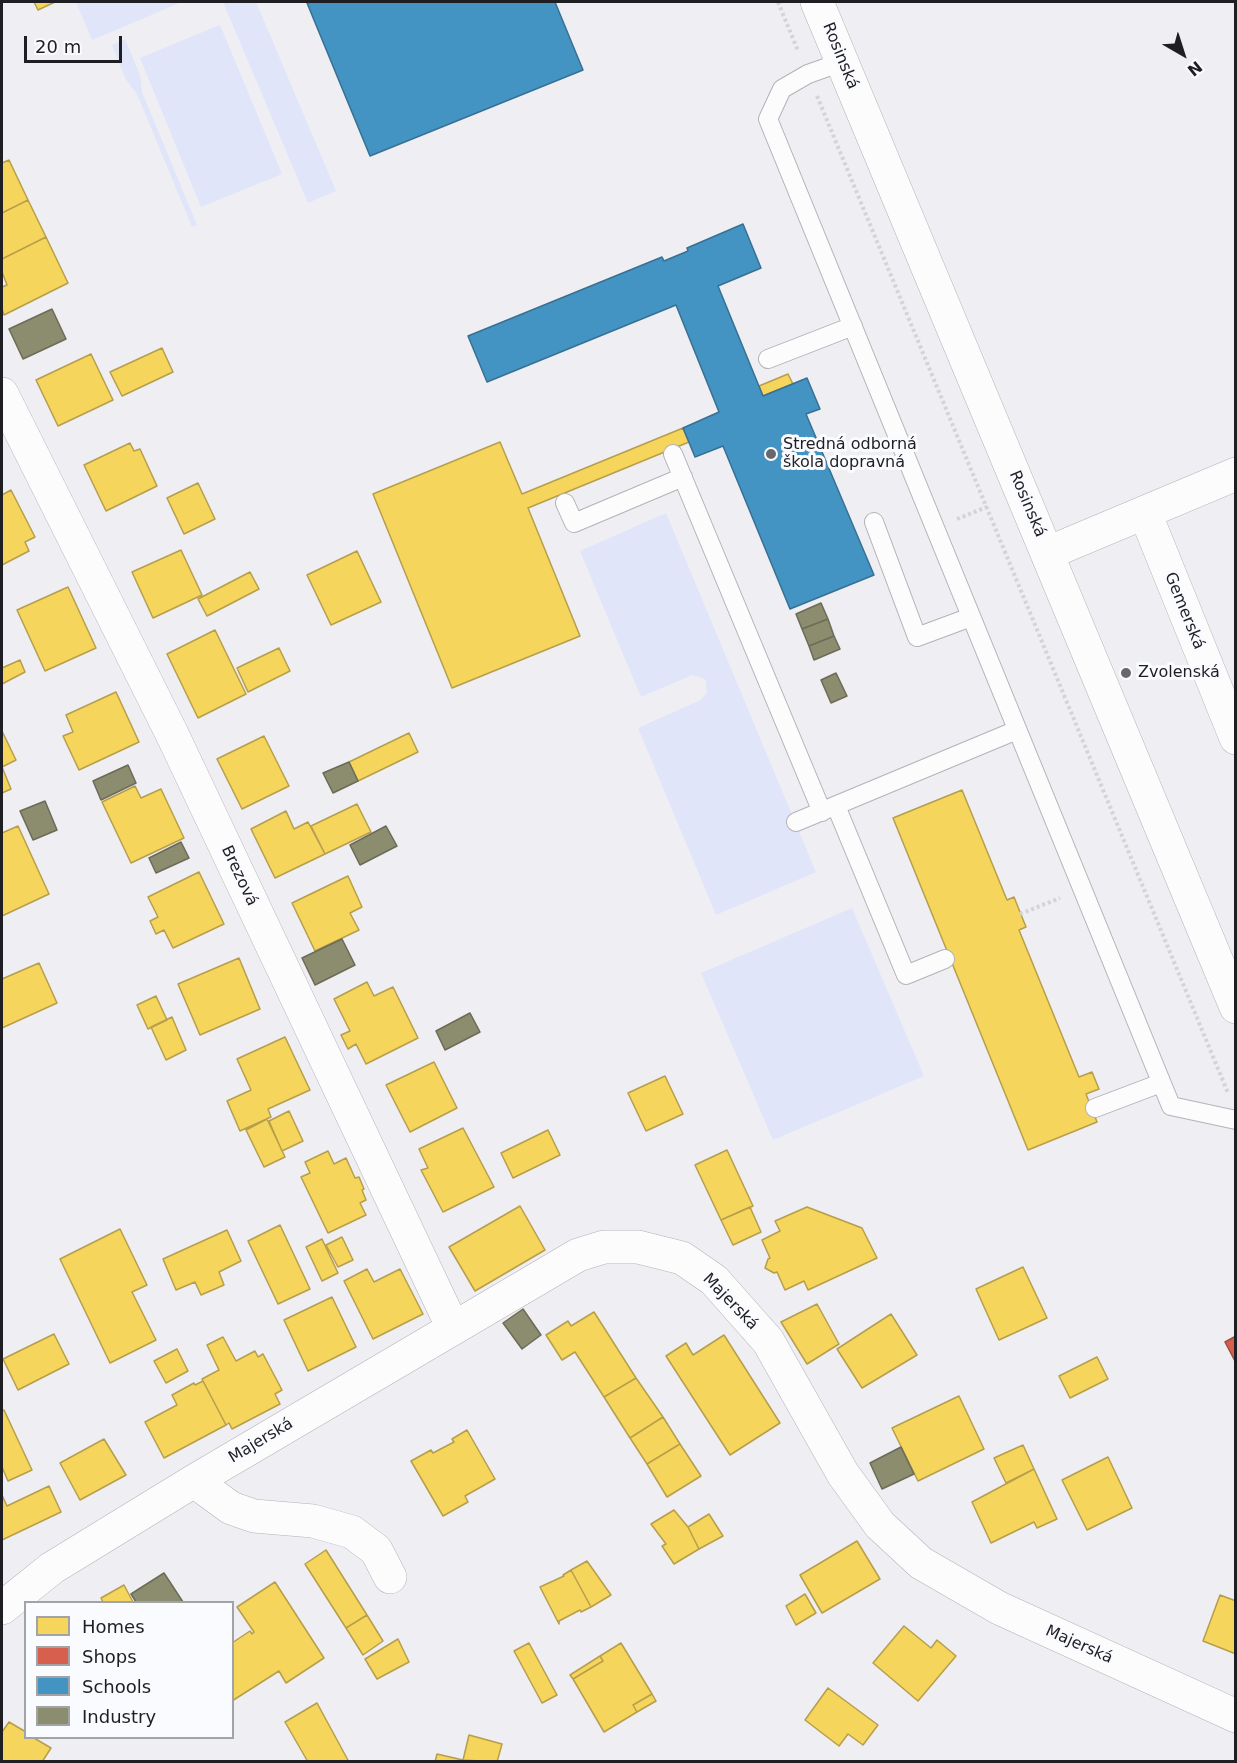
<!DOCTYPE html>
<html>
<head>
<meta charset="utf-8">
<style>
	body { margin:0 }
	#map { position:relative; width:1237px; height:1763px; overflow:hidden; background:#eeeef3; font-family:"DejaVu Sans",sans-serif }
	canvas { display:block }
	.frame { position:absolute; inset:0; border:3px solid #1f1f23; pointer-events:none }
	.legend { position:absolute; left:24px; top:1601px; width:210px; height:138px; box-sizing:border-box; background:#fafbfe; border:2px solid #a2a3a6; margin:0; padding:8px 10px; list-style:none; font-size:18px; color:#1f1f23 }
	.legend li { display:flex; align-items:center; gap:12px; height:30px }
	.legend b { width:30px; border:2px solid #a2a3a6 }
	.north { position:absolute; left:1153px; top:24px; width:60px; height:60px; -webkit-text-stroke:4px #fafbfe; paint-order:stroke; rotate:141deg; font-size:16px; font-weight:700; line-height:24px; text-align:center; color:#1f1f23 }
	.north::after { content:''; display:block; margin:auto; width:21px; height:27px; background:#1f1f23; clip-path:polygon(50% 0,100% 100%,50% 72%,0 100%) }
	.scale { position:absolute; left:24px; top:36px; width:98px; height:27px; box-sizing:border-box; border:3px solid #1f1f23; border-top:0; padding-left:8px; font-size:18px; line-height:21px; white-space:nowrap; color:#1f1f23; -webkit-text-stroke:4px #fafbfe; paint-order:stroke }
</style>
</head>
<body>
<div id="map">
<canvas width="1237" height="1763"></canvas>
<div class="frame"></div>
<ul class="legend">
<li><b style="height:16px;background:#f6d55c"></b>Homes</li>
<li><b style="height:16px;background:#d6604d"></b>Shops</li>
<li><b style="height:16px;background:#4393c3"></b>Schools</li>
<li><b style="height:16px;background:#8c8c6e"></b>Industry</li>
</ul>
<div class="north">N</div>
<div class="scale">20 m</div>
</div>
<script>
const ctx = document.querySelector('canvas').getContext('2d');
ctx.lineJoin = 'round';
function paint(path, color) { ctx.fillStyle = color; ctx.fill(path, 'evenodd'); }
const toPath = rows => new Path2D(rows.map(r => 'M' + r).join(''));
function trace(path, color, width, dash) { ctx.strokeStyle = color; ctx.lineWidth = width; ctx.lineCap = dash ? 'butt' : 'round'; ctx.setLineDash(dash || []); ctx.stroke(path); }
function drawText(font, color, halo, rows, align = 'center') {
  ctx.font = font + ' "DejaVu Sans",sans-serif'; ctx.lineWidth = 6; ctx.setLineDash([]); ctx.textBaseline = 'middle'; ctx.strokeStyle = halo; ctx.fillStyle = color; for (const [text, x, y, turn = 0] of rows) {
    ctx.save(); ctx.translate(x, y); ctx.rotate((+turn || 0) * Math.PI / 180); ctx.textAlign = isNaN(turn) ? turn : align; if (halo) ctx.strokeText(text, 0, 0); ctx.fillText(text, 0, 0); ctx.restore();
  }
}
paint(toPath([
	[76,2,182,2,92,40],
	[223,2,256,2,336,191,308,203],
	[220,25,282,174,201,207,140,58],
	[125,39,140,75,142,92,197,225,192,227,137,94,126,80,112,45],
	[666,513,816,872,716,915,638,728,701,700,707,692,706,681,703,678,692,675,641,697,580,551],
	[852,908,924,1076,773,1140,701,973]
]), '#e0e5fa');
const homes = toPath([
	[34,2,55,2,38,10,34,2],
	[9,160,28,200,2,213,2,163,9,160],
	[28,200,46,237,2,259,2,213,28,200],
	[46,237,68,283,4,315,2,309,2,287,7,285,2,272,2,259,46,237],
	[162,348,173,372,122,396,110,372,162,348],
	[91,354,113,400,58,426,36,380,91,354],
	[788,374,793,384,763,396,759,386,788,374],
	[683,428,689,442,528,508,580,636,452,688,373,494,500,442,522,494,683,428],
	[130,443,134,451,140,449,157,486,106,511,84,465,130,443],
	[198,483,215,519,184,534,167,498,198,483],
	[11,490,35,537,25,542,29,551,2,565,2,495,11,490],
	[181,550,202,595,153,618,132,572,181,550],
	[357,551,381,602,331,625,307,575,357,551],
	[250,572,259,589,207,616,198,599,250,572],
	[68,587,96,648,45,671,17,610,68,587],
	[215,630,246,694,198,718,167,654,215,630],
	[279,648,290,671,248,692,237,668,279,648],
	[20,660,25,672,2,684,2,668,20,660],
	[116,692,139,742,79,770,63,736,73,732,66,715,116,692],
	[2,731,16,760,2,767,2,731],
	[409,733,418,752,358,781,349,762,409,733],
	[264,736,289,786,242,809,217,759,264,736],
	[2,767,11,789,2,793,2,767],
	[135,786,141,798,161,789,184,838,131,863,102,802,135,786],
	[962,790,1007,900,1014,897,1026,927,1019,930,1079,1077,1092,1072,1099,1089,1086,1094,1097,1122,1028,1150,893,818,962,790],
	[357,804,371,832,325,854,311,826,357,804],
	[286,811,294,829,308,822,325,854,275,878,251,829,286,811],
	[18,826,49,894,2,916,2,833,18,826],
	[199,872,224,924,173,948,164,930,156,934,150,921,158,917,148,897,199,872],
	[348,876,362,907,350,913,359,930,315,951,292,903,348,876],
	[239,958,260,1009,200,1035,178,984,239,958],
	[39,963,57,1003,2,1028,2,979,39,963],
	[367,982,374,996,393,987,418,1038,366,1064,356,1044,348,1049,341,1035,350,1031,334,999,367,982],
	[156,996,167,1020,148,1029,137,1005,156,996],
	[172,1017,186,1050,166,1060,151,1027,172,1017],
	[285,1037,310,1090,268,1109,271,1117,240,1131,227,1101,251,1090,237,1059,285,1037],
	[434,1062,457,1108,410,1132,386,1085,434,1062],
	[665,1076,683,1114,646,1131,628,1093,665,1076],
	[289,1111,303,1141,282,1151,269,1121,289,1111],
	[267,1119,285,1157,264,1167,246,1130,267,1119],
	[463,1128,494,1187,443,1212,421,1170,428,1168,419,1149,463,1128],
	[548,1130,560,1155,513,1178,501,1153,548,1130],
	[727,1150,753,1206,721,1220,695,1165,727,1150],
	[328,1151,334,1164,346,1158,355,1178,359,1177,364,1189,362,1190,366,1200,360,1203,366,1215,328,1233,301,1177,310,1173,305,1162,328,1151],
	[520,1206,545,1250,475,1291,449,1247,520,1206],
	[750,1207,761,1232,733,1245,721,1220,750,1207],
	[807,1207,862,1228,877,1258,808,1290,804,1281,785,1290,777,1272,774,1273,765,1268,768,1259,770,1258,762,1240,780,1231,775,1221,807,1207],
	[280,1225,310,1289,278,1304,248,1241,280,1225],
	[120,1229,147,1285,132,1292,156,1340,110,1363,60,1259,120,1229],
	[227,1230,241,1261,219,1272,224,1285,201,1295,195,1282,176,1290,163,1259,227,1230],
	[342,1237,353,1260,338,1267,326,1245,342,1237],
	[322,1239,338,1273,322,1281,306,1247,322,1239],
	[1023,1267,1047,1318,999,1340,976,1289,1023,1267],
	[367,1269,374,1282,400,1269,423,1314,373,1339,344,1281,367,1269],
	[332,1297,356,1347,308,1371,284,1320,332,1297],
	[817,1304,839,1344,807,1364,781,1322,817,1304],
	[594,1312,636,1378,604,1397,575,1352,562,1360,546,1335,568,1321,571,1326,594,1312],
	[891,1314,917,1355,862,1388,837,1349,891,1314],
	[54,1334,69,1364,18,1390,3,1359,54,1334],
	[724,1335,780,1423,730,1455,666,1356,686,1343,693,1355,724,1335],
	[223,1337,236,1361,255,1351,258,1357,263,1354,282,1390,275,1394,280,1404,232,1429,229,1423,226,1425,202,1379,219,1370,207,1345,223,1337],
	[177,1349,188,1371,166,1383,154,1361,177,1349],
	[1097,1357,1108,1379,1070,1398,1059,1376,1097,1357],
	[636,1378,663,1417,630,1438,604,1397,636,1378],
	[203,1381,226,1425,164,1458,145,1422,177,1405,172,1395,194,1383,195,1385,203,1381],
	[959,1396,984,1449,918,1481,892,1428,959,1396],
	[4,1410,32,1470,8,1481,2,1467,2,1411,4,1410],
	[663,1417,680,1444,647,1464,630,1438,663,1417],
	[467,1430,495,1479,465,1496,468,1502,443,1516,411,1461,431,1450,433,1453,454,1442,452,1439,467,1430],
	[104,1439,126,1475,80,1500,60,1463,104,1439],
	[680,1444,701,1476,667,1497,647,1464,680,1444],
	[1023,1445,1034,1469,1006,1483,994,1458,1023,1445],
	[1108,1457,1132,1508,1087,1530,1062,1480,1108,1457],
	[1034,1469,1057,1519,1037,1528,1034,1522,991,1543,972,1502,1034,1469],
	[49,1486,61,1512,2,1540,2,1495,7,1506,49,1486],
	[674,1510,688,1527,699,1549,674,1564,662,1546,666,1544,651,1524,674,1510],
	[709,1514,723,1536,699,1549,688,1527,709,1514],
	[857,1541,880,1579,822,1613,800,1575,857,1541],
	[326,1550,367,1615,346,1628,305,1564,326,1550],
	[587,1561,611,1595,591,1607,571,1570,587,1561],
	[571,1570,591,1607,581,1612,580,1610,559,1621,559,1624,540,1587,564,1576,563,1575,571,1570],
	[275,1582,324,1658,286,1683,279,1671,232,1701,232,1643,250,1631,252,1634,254,1632,237,1607,275,1582],
	[124,1585,133,1602,103,1602,101,1598,124,1585],
	[805,1594,816,1613,796,1625,786,1606,805,1594],
	[1220,1595,1236,1601,1236,1654,1203,1641,1220,1595],
	[367,1615,383,1641,363,1655,346,1628,367,1615],
	[904,1626,931,1648,937,1640,956,1656,918,1701,873,1663,904,1626],
	[398,1639,409,1662,377,1679,365,1659,398,1639],
	[529,1643,557,1695,542,1703,514,1651,529,1643],
	[621,1643,652,1694,633,1705,637,1712,604,1732,573,1679,603,1661,600,1656,621,1643],
	[600,1656,603,1661,573,1679,570,1675,600,1656],
	[828,1688,878,1725,863,1745,848,1734,839,1746,805,1720,828,1688],
	[652,1694,656,1701,637,1712,633,1705,652,1694],
	[317,1703,349,1762,308,1762,285,1722,317,1703],
	[9,1722,26,1732,26,1738,34,1738,51,1748,42,1762,2,1762,2,1732,9,1722],
	[469,1735,502,1744,497,1762,463,1760,469,1735],
	[437,1754,463,1760,468,1762,435,1762,437,1754]
]);
paint(homes, '#f6d55c');
trace(homes, '#b69e4b', 1.5);
const shops = toPath([
	[1236,1336,1236,1363,1225,1342,1236,1336]
]);
paint(shops, '#d6604d');
trace(shops, '#9f4c40', 1.5);
const schools = toPath([
	[311,2,555,2,583,70,370,156,307,3,311,2],
	[743,224,761,268,718,286,763,396,807,378,820,409,806,414,874,575,790,609,723,446,695,457,683,428,719,412,676,305,487,382,468,336,662,257,664,261,688,251,687,248,743,224]
]);
paint(schools, '#4393c3');
trace(schools, '#387093', 1.5);
const industry = toPath([
	[52,309,66,339,23,359,9,329,52,309],
	[821,603,828,619,802,629,796,614,821,603],
	[828,619,834,636,809,646,802,629,828,619],
	[834,636,840,649,814,660,809,646,834,636],
	[836,673,847,696,831,703,821,680,836,673],
	[349,762,358,781,333,793,323,773,349,762],
	[128,765,136,783,101,800,93,781,128,765],
	[45,801,57,830,33,840,20,811,45,801],
	[386,826,397,846,360,865,350,845,386,826],
	[181,842,189,858,156,873,149,858,181,842],
	[342,939,355,965,315,985,302,958,342,939],
	[470,1013,480,1032,445,1050,436,1031,470,1013],
	[523,1309,541,1335,522,1349,503,1323,523,1309],
	[901,1447,914,1474,882,1489,870,1463,901,1447],
	[164,1573,183,1602,136,1602,131,1594,164,1573]
]);
paint(industry, '#8c8c6e');
trace(industry, '#6b6b58', 1.5);
const lane = toPath([
	[842,62,808,74,782,89,768,119,1171,1106,1236,1120],
	[768,359,853,326],
	[673,454,822,812],
	[565,503,574,523,683,477],
	[874,522,917,637,971,617],
	[836,806,906,975,945,959],
	[796,822,1017,730],
	[1095,1108,1161,1083]
]);
const street = toPath([
	[2,394,172,734,453,1328],
	[1145,513,1236,738],
	[1048,553,1236,474],
	[194,1481,231,1508,254,1516,313,1521,352,1532,376,1550,390,1577],
	[2,1608,52,1568,194,1481,578,1255,604,1247,638,1247,682,1258,714,1280,768,1341,843,1474,880,1525,921,1563,999,1608,1236,1716]
]);
const secondary = toPath([
	[817,2,1236,1007]
]);
trace(lane, '#b3b3b7', 20);
trace(street, '#b3b3b7', 34);
trace(secondary, '#b3b3b7', 34);
trace(toPath([
	[778,2,798,51],
	[817,96,1228,1093],
	[957,519,987,507],
	[1020,914,1060,898]
]), '#d4d4d5', 4, [3, 3]);
trace(lane, '#fcfcfd', 18);
trace(street, '#fcfcfd', 33);
trace(secondary, '#fcfcfd', 33);
for (const [x, y, r, color] of [
	[771,454,6,"#67676c"],
	[1126,673,6,"#67676c"]
]) { const dot = new Path2D(); dot.arc(x, y, r, 0, 2 * Math.PI); ctx.fillStyle = color; ctx.fill(dot); trace(dot, '#fafbfe', 2); }
drawText('16px', '#1f1f23', '#fafbfe', [
	["Rosinská",840,56,68],
	["Rosinská",1027,504,67],
	["Gemerská",1184,611,68],
	["Brezová",239,876,65],
	["Majerská",730,1302,46],
	["Majerská",261,1441,-31],
	["Majerská",1079,1645,24]
]);
drawText('16px', '#1f1f23', '#fafbfe', [
	["Stredná odborná",783,445],
	["škola dopravná",783,463],
	["Zvolenská",1138,673]
], 'left');
</script>
</body>
</html>
